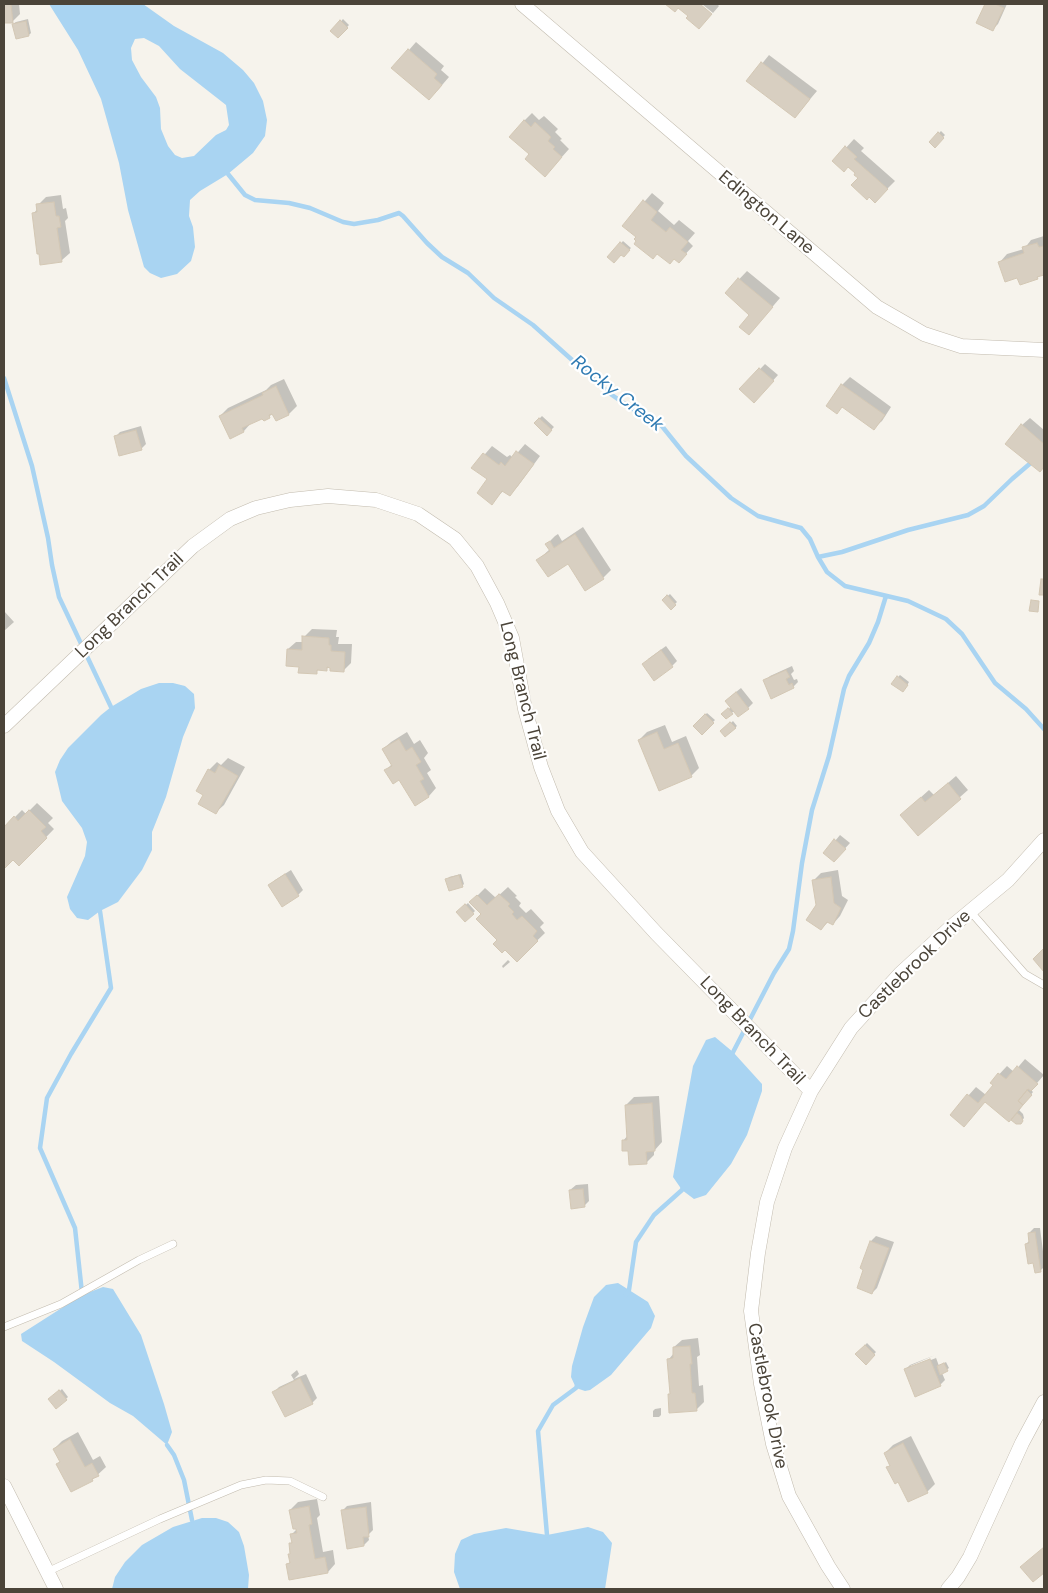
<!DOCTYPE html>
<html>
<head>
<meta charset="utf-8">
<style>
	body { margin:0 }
	#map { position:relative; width:1048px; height:1593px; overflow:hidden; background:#f6f3ec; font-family:"DM Sans",sans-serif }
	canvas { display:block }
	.frame { position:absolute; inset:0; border:5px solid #4b4439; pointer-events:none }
</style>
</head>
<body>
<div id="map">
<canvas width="1048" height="1593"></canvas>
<div class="frame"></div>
</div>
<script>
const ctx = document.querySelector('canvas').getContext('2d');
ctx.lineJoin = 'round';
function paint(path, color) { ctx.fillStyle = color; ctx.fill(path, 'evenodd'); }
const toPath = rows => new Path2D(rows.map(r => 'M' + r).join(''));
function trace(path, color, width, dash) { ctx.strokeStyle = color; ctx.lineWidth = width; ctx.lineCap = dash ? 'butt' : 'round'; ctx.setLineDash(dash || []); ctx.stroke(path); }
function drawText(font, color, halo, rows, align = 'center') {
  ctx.font = font + ' "DM Sans",sans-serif'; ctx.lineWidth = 4.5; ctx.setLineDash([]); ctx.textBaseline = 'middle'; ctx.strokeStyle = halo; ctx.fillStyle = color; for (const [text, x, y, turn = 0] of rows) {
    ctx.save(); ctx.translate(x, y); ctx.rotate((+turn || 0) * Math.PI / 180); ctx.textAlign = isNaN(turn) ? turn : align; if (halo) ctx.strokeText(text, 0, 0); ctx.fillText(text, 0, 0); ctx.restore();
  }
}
paint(toPath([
	[49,4,143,4,174,26,223,53,243,70,254,83,263,101,267,120,265,136,253,153,228,174,200,191,190,200,189,216,193,227,195,247,191,261,177,274,161,278,150,273,144,267,128,210,119,163,101,99,78,50],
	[144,38,159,46,180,69,226,105,229,125,226,130,216,135,194,156,182,158,175,155,168,146,161,129,160,108,156,97,141,77,132,60,131,48,135,39],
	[159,683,173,683,185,686,194,694,195,708,183,737,166,797,152,832,152,850,142,870,118,902,100,911,88,920,77,918,70,909,67,897,85,856,87,842,82,828,62,801,55,772,60,760,68,748,101,715,111,707,141,689],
	[715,1037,733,1052,762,1084,762,1091,747,1135,731,1164,706,1195,694,1199,682,1190,673,1177,693,1066,706,1040],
	[618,1283,648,1302,655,1316,651,1328,611,1375,590,1390,585,1391,576,1388,571,1377,572,1366,583,1327,594,1297,606,1285],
	[103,1287,113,1289,141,1335,164,1404,172,1432,167,1445,133,1416,110,1403,54,1362,22,1341,21,1334,82,1295],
	[202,1518,216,1518,228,1522,239,1532,244,1546,249,1575,248,1589,112,1589,115,1577,125,1562,142,1545,173,1527],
	[588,1527,603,1532,612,1543,605,1589,460,1589,454,1572,455,1554,461,1540,474,1534,506,1528,547,1535]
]), '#a9d4f2');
paint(toPath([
	[4,4,19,4,20,14,12,22,4,22],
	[702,4,717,4,719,6,713,13],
	[987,4,1007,4,998,24,993,29,978,22],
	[28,19,31,33,29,35,13,24,16,22],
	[343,19,349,25,338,37,332,31],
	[416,42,444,66,441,70,449,77,437,91,409,50],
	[769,55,817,91,795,117,748,81],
	[532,113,539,120,544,116,558,129,555,132,562,139,560,140,569,149,553,167,531,154,524,121],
	[941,131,945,135,935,146,930,142],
	[854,139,864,148,861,151,895,181,883,193,860,178,848,166,834,161],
	[652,193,664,203,658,211,674,225,679,220,695,233,688,241,693,246,679,261,638,237,624,225],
	[61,195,63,209,66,208,68,218,65,221,70,253,62,260,41,263,34,213,38,208,38,205,46,197],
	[1044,236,1044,273,1037,278,1018,276,1000,262,1007,254,1024,249,1031,240],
	[623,241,631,248,624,255,621,253,609,257],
	[747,271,780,298,756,326,751,315,726,293],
	[765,364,778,375,759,396,741,389],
	[850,377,891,407,882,421,874,428,843,406,837,412,842,385],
	[284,379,297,406,289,414,276,420,274,413,264,420,262,418,251,423,244,431,231,438,220,416,228,408,266,390,271,385],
	[542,416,554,427,547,434,535,423],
	[1030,418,1044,430,1044,466,1040,470,1022,425],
	[141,426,146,444,141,449,115,437,120,432],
	[525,444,540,456,518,486,510,494,504,490,492,503,489,479,473,468,492,446,507,457,510,455,513,458],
	[583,527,611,570,603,578,569,562,538,560,550,549,547,544,555,536,558,534,562,541],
	[670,594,677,602,671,608,663,600],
	[4,611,14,622,4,631],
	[312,629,337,630,336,637,339,637,338,644,352,644,351,663,343,671,329,666,326,670,319,669,316,672,300,665,288,649,296,642,303,642,304,637],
	[666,646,677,661,672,666,648,659],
	[792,666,794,671,791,674,794,680,797,679,798,682,793,687,765,681,770,676],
	[900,675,909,682,905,689,898,677],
	[741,688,753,703,748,708,734,711,726,718,723,714,731,707,731,696],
	[707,713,715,720,702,733,695,726],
	[733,721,737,726,726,736,722,731],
	[665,725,672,742,686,736,699,768,692,775,660,789,639,740,647,732],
	[407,732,414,744,420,740,428,753,424,758,431,770,427,773,436,788,429,796,415,804,399,778,386,770,392,764,383,749,391,742],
	[228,758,245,767,224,805,216,812,205,795,209,770,217,762,221,765],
	[956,776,968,790,918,834,910,807,929,790,934,795],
	[37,803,53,818,48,823,54,829,19,865,13,858,4,868,4,828,22,810,26,814],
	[840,835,850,843,839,855,825,853],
	[291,870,303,890,298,895,270,885,275,880],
	[838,870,842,896,848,900,840,916,833,924,829,921,821,929,813,881,821,873],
	[461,874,464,884,462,886,447,880,449,877],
	[508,887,517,896,515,897,521,903,519,906,526,913,531,909,544,923,540,927,545,933,517,960,498,940,482,914,471,902,485,888,496,898],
	[468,903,475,911,465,921,458,912],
	[508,960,510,962,503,968,502,966],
	[1025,1059,1044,1075,1031,1090,1033,1092,1019,1110,1023,1114,1024,1118,1020,1123,1016,1123,985,1101,951,1115,976,1087,986,1095,994,1085,991,1083,1007,1066,1014,1072],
	[659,1096,662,1142,654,1151,654,1155,646,1163,629,1150,623,1141,628,1135,626,1105,634,1097],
	[588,1184,589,1201,584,1206,570,1190,576,1185],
	[1034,1228,1040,1228,1044,1259,1044,1267,1040,1271,1034,1262,1026,1244,1030,1240,1029,1233],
	[876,1236,894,1242,877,1288,872,1293,865,1269,862,1268,871,1241],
	[698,1338,700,1355,697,1357,699,1386,703,1385,704,1402,696,1410,669,1395,671,1393,669,1359,674,1353,674,1347,682,1340],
	[867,1343,876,1352,866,1363,857,1354],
	[935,1355,939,1366,946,1362,949,1368,942,1373,945,1380,940,1385,905,1370,910,1365],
	[935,1355,936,1358,910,1368,910,1366],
	[297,1370,299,1374,294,1379,306,1374,317,1398,312,1403,286,1416,274,1392,279,1387,294,1380,291,1375],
	[62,1389,68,1397,57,1407,50,1400],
	[661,1408,661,1415,659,1417,653,1417,653,1411,655,1409],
	[78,1432,93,1460,100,1456,106,1467,92,1480,57,1464,61,1461,54,1449,62,1441],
	[911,1436,935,1484,927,1492,899,1481,888,1468,891,1465,885,1453,893,1445],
	[317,1499,320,1515,317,1518,323,1552,333,1550,335,1564,328,1572,288,1564,291,1561,290,1544,293,1541,291,1535,299,1527,290,1510,298,1502],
	[371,1502,373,1530,368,1535,369,1540,364,1545,342,1511,347,1506]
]), '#0003');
trace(toPath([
	[228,174,245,195,255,200,289,203,310,208,343,222,354,224,378,220,399,213,403,216,427,243,442,257,468,273,494,298,533,325,609,393,631,408,661,425,686,456,731,498,758,516,801,528,810,539,818,557,827,572,845,586,908,601,946,619,962,634,995,683,1026,709,1044,729],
	[4,378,32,466,48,538,52,565,59,597,111,707],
	[818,557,842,552,908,530,968,515,984,506,1012,479,1033,461],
	[730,1058,774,973,789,949,793,931,802,863,812,810,829,756,844,689,849,676,869,643,878,622,886,596],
	[82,1293,75,1228,40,1148,47,1098,71,1054,111,988,100,911],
	[626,1295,629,1290,636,1242,654,1215,682,1190,684,1184],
	[167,1445,174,1455,184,1480,192,1520],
	[547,1535,538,1431,553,1405,576,1388,578,1383]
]), '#a9d4f2', 4.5);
const building = toPath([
	[4,4,11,4,13,23,4,23,4,4],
	[665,4,700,4,712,14,699,29,686,18,688,16,678,8,675,12,665,4],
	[985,4,995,4,1004,8,993,31,976,23,985,4],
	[340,20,348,28,338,38,330,31,340,20],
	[26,21,29,36,16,39,12,24,26,21],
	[408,49,437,74,434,78,442,85,429,100,391,68,408,49],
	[761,62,810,99,795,118,746,81,761,62],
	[524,120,531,127,535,122,551,137,548,141,555,147,553,149,562,157,545,177,525,159,529,154,509,137,524,120],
	[938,132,944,138,935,148,929,142,938,132],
	[845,146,857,157,854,159,888,189,875,203,869,197,867,200,851,185,858,178,854,175,855,173,848,167,844,172,832,161,845,146],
	[643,200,657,212,651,220,666,232,670,227,688,242,681,250,687,254,679,263,674,259,670,264,657,254,653,259,634,244,636,241,634,239,636,237,622,226,643,200],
	[54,202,56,216,59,216,61,227,57,228,62,262,40,265,39,254,37,254,32,213,37,212,36,204,54,202],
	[620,242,630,250,624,257,621,255,614,263,607,257,620,242],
	[1037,243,1039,247,1044,246,1044,275,1037,277,1038,279,1020,285,1017,278,1005,282,998,262,1024,253,1022,247,1037,243],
	[738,278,773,307,749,335,739,327,749,315,725,293,738,278],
	[759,368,774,381,754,403,739,389,759,368],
	[841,384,885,415,874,430,842,407,837,414,826,406,841,384],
	[276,386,289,415,276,421,272,414,269,415,270,418,264,421,262,419,242,428,244,432,230,439,219,416,263,395,262,393,276,386],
	[539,418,552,430,547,436,534,423,539,418],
	[1021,424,1044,444,1044,467,1040,472,1005,444,1021,424],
	[136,430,142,450,119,456,114,436,136,430],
	[516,451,534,464,510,496,502,491,492,505,477,493,487,479,471,468,483,453,499,465,501,462,505,466,516,451],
	[575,534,604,579,585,591,568,564,548,577,536,560,550,551,545,544,550,541,554,548,575,534],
	[1041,579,1044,579,1044,595,1039,595,1041,579],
	[667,595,676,605,671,610,662,600,667,595],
	[1031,600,1039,601,1038,612,1029,611,1031,600],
	[302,636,329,638,329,645,331,645,331,651,345,652,344,672,330,671,330,668,327,667,327,671,317,670,317,674,298,673,299,667,286,666,287,649,302,650,302,636],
	[661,650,673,667,654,681,642,664,661,650],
	[786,670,790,677,786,679,789,685,792,683,794,688,771,699,763,680,786,670],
	[897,676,908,685,903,692,891,684,897,676],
	[736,692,749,709,738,717,725,701,736,692],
	[728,708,733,714,726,719,721,714,728,708],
	[705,714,714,723,702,735,693,726,705,714],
	[730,722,736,728,725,737,720,731,730,722],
	[657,732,664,749,678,743,692,777,659,791,638,740,657,732],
	[399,739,406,751,412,747,421,762,416,765,424,779,420,781,429,797,415,806,399,780,393,784,384,770,392,766,382,749,399,739],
	[219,765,238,776,216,814,198,804,203,795,196,791,208,769,215,773,219,765],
	[948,783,961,799,918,836,900,815,921,797,925,802,948,783],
	[29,810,46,827,41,831,47,838,19,866,13,860,4,869,4,827,14,816,18,821,29,810],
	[834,839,846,849,834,862,823,853,834,839],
	[285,874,299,896,282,907,268,885,285,874],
	[459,875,463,887,449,891,445,879,459,875],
	[831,877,834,903,841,908,833,925,827,922,821,930,806,920,816,905,812,880,831,877],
	[499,894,510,904,508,906,514,912,512,914,517,920,522,916,537,931,533,936,538,941,517,962,505,950,502,953,493,944,497,940,476,919,481,914,469,902,477,895,487,905,499,894],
	[465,904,474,914,465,922,456,912,465,904],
	[1044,948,1044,972,1033,959,1044,948],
	[1017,1066,1038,1084,1031,1091,1028,1089,1018,1101,1023,1105,1009,1122,985,1102,964,1127,950,1115,967,1094,978,1103,993,1085,990,1083,998,1073,1006,1079,1017,1066],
	[1027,1090,1032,1095,1023,1105,1018,1101,1027,1090],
	[652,1103,655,1151,646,1152,647,1164,629,1165,628,1151,622,1151,622,1140,627,1140,625,1105,652,1103],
	[1017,1113,1021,1116,1023,1121,1021,1124,1016,1124,1011,1120,1017,1113],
	[583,1189,585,1207,571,1209,569,1190,583,1189],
	[1035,1232,1041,1272,1035,1273,1033,1263,1028,1264,1025,1244,1029,1243,1028,1233,1035,1232],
	[870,1241,889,1248,872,1294,857,1288,863,1270,860,1268,870,1241],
	[865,1345,875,1355,866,1365,855,1354,865,1345],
	[690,1346,692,1364,690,1364,692,1393,695,1393,697,1411,669,1413,668,1394,670,1394,667,1359,673,1358,673,1347,690,1346],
	[930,1359,941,1386,915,1397,904,1369,930,1359],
	[944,1363,948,1371,940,1375,937,1366,944,1363],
	[300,1378,313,1404,285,1417,272,1392,300,1378],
	[59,1390,67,1400,56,1409,48,1399,59,1390],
	[70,1439,85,1467,92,1463,99,1476,92,1479,93,1481,71,1492,56,1464,60,1462,53,1449,70,1439],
	[903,1443,928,1493,908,1502,898,1482,895,1484,886,1467,890,1466,884,1453,903,1443],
	[309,1506,312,1524,309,1525,315,1559,325,1557,328,1573,289,1580,286,1564,290,1563,288,1554,290,1554,289,1543,292,1543,290,1534,297,1533,296,1529,293,1529,289,1510,309,1506],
	[366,1507,369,1537,363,1537,364,1546,347,1549,341,1510,366,1507],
	[1044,1547,1044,1573,1033,1582,1020,1567,1044,1547]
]);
paint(building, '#d8cfc1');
trace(building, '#d3c7b4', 1);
const service = toPath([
	[970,911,1025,974,1044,985],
	[4,1327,61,1304,139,1260,173,1244],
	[47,1572,160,1519,241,1485,266,1480,290,1481,323,1497]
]);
const minor = toPath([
	[522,4,877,307,924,334,961,346,1044,350],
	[4,726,193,546,230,519,256,508,290,500,328,496,376,500,418,514,455,539,477,566,497,603,512,638,525,709,541,767,558,811,582,852,656,933,811,1091],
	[4,1486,56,1589],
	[843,1589,828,1566,789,1496,773,1444,761,1384,751,1311,758,1253,767,1202,785,1148,811,1091,851,1028,900,974,950,928,1008,880,1044,840],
	[948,1589,958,1577,970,1557,1022,1443,1044,1402]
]);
trace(service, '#c2bbae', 8);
trace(minor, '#c2bbae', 15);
trace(service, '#fff', 7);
trace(minor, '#fff', 14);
drawText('18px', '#4b4439', '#fff', [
	["Edington Lane",766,213,40],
	["Long Branch Trail",130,606,-44],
	["Long Branch Trail",522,691,76],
	["Castlebrook Drive",915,965,-44],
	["Long Branch Trail",752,1031,46],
	["Castlebrook Drive",767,1396,79]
]);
drawText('italic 19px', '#2e7ab2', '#fff', [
	["Rocky Creek",617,394,38]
]);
</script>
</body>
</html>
